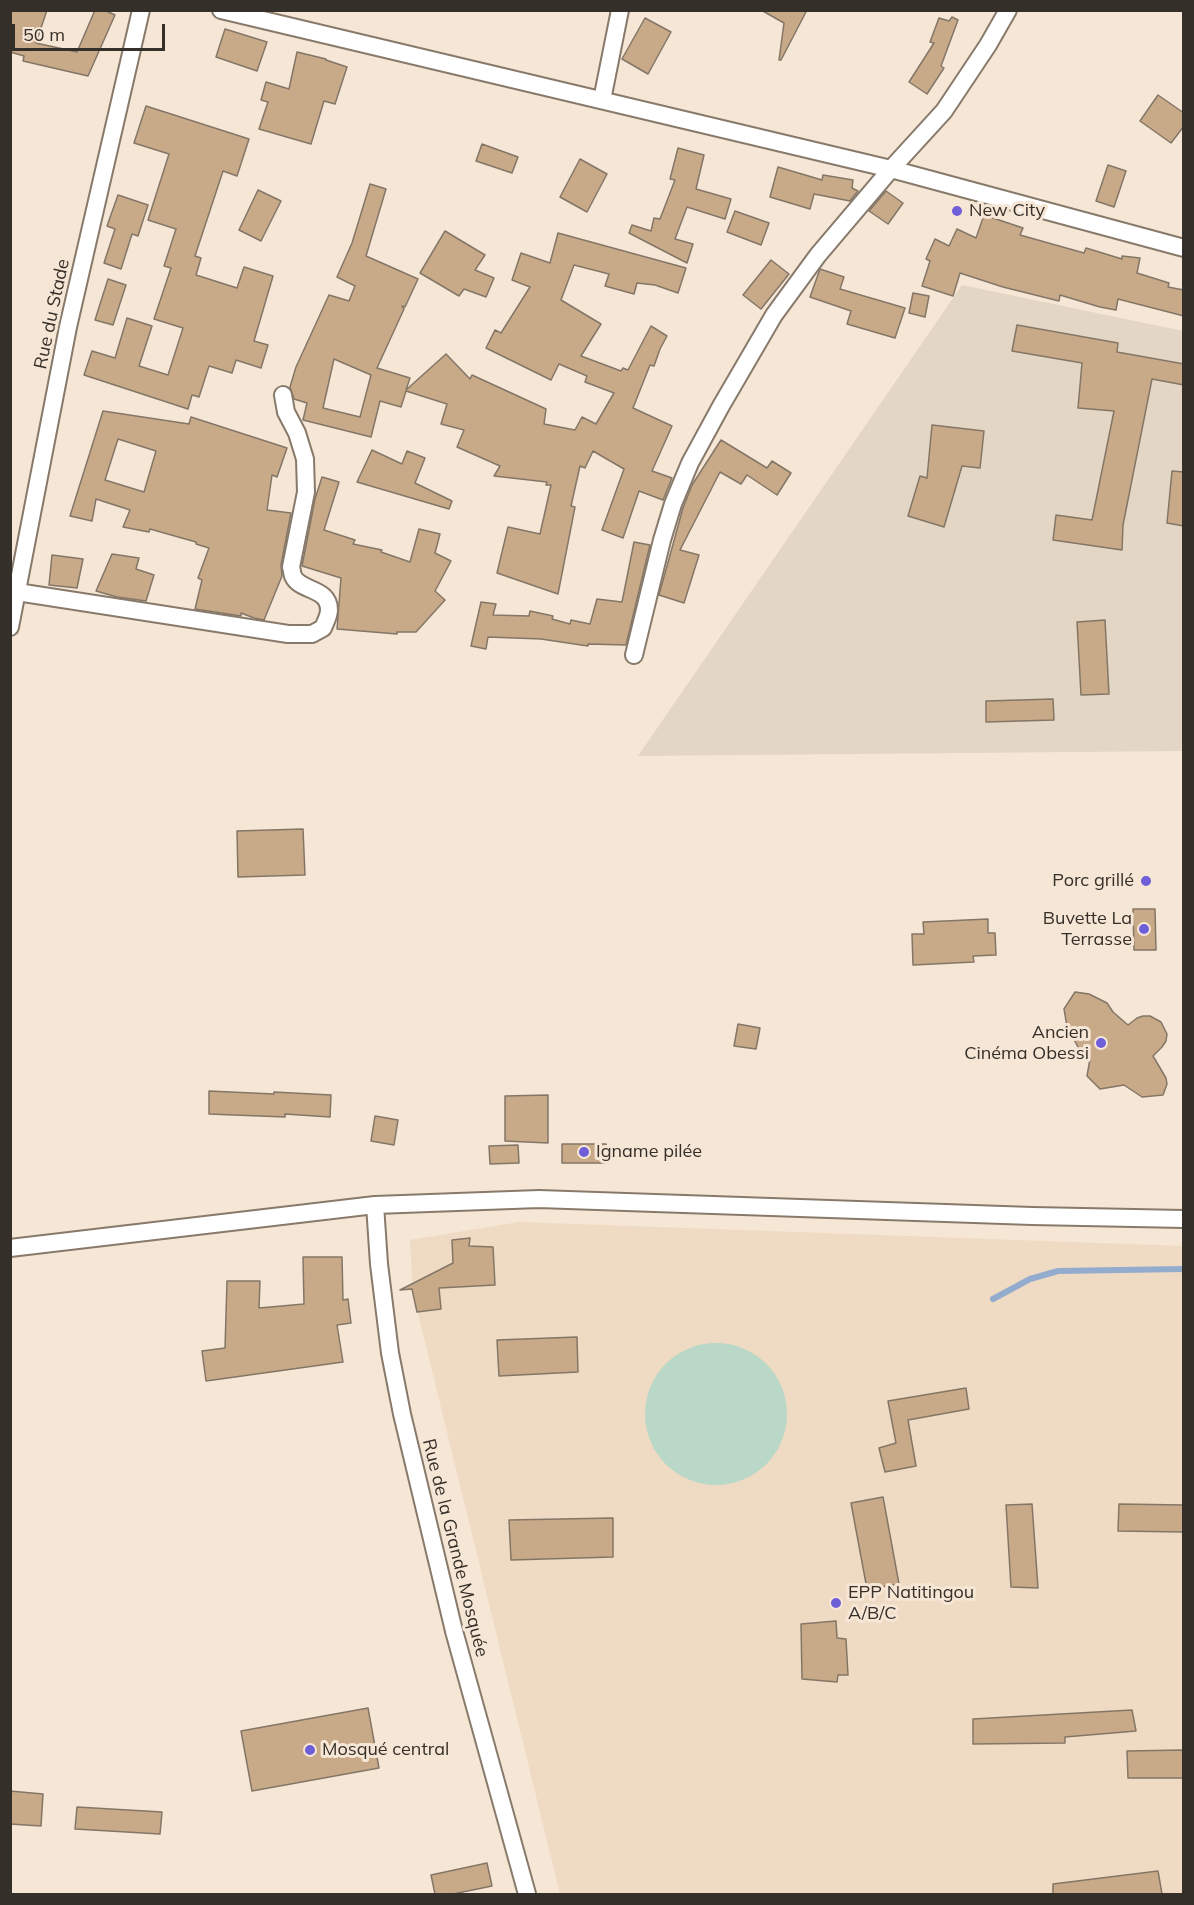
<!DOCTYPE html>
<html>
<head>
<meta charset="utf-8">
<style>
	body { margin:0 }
	#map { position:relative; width:1194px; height:1905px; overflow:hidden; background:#f6e6d5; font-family:Mulish,sans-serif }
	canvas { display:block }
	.frame { position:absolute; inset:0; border:12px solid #352f29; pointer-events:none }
	.scale { position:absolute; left:12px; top:24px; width:153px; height:27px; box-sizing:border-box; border:3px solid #352f29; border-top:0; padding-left:8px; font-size:18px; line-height:21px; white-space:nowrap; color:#352f29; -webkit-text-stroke:4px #f6e6d5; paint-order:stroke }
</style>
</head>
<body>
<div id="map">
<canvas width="1194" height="1905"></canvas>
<div class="frame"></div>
<div class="scale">50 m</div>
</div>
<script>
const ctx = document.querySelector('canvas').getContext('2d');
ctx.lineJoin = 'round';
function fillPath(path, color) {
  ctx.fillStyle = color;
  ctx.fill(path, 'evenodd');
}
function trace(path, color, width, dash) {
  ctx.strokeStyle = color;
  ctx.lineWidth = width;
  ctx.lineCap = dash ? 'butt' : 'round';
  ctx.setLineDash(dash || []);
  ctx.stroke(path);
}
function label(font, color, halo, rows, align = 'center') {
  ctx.font = font + ' Mulish,sans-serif';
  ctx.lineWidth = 6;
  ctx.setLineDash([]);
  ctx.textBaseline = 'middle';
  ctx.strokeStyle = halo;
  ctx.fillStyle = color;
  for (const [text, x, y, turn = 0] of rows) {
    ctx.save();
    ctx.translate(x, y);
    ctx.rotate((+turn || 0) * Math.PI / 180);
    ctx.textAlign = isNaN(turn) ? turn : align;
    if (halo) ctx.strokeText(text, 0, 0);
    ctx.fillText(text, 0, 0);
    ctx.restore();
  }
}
const commercial = new Path2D(`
	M 962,285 L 1183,331 L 1183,751 L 638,756 Z`);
const built = new Path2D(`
	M 519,1222 L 1183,1246 L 1183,1894 L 560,1894 L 413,1293 L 410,1240 Z`);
const green = new Path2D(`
	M645 1414a71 71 0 1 1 142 0a71 71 0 1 1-142 0Z`);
const stream = new Path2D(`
	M 993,1299 L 1030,1279 L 1058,1271 L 1184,1269`);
const building = new Path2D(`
	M 10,10 L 47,10 L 36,43 L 77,52 L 95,10 L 104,10 L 115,15 L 88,76 L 23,61 L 24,56 L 10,52 Z
	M 761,10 L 807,10 L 781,60 L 779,60 L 784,23 Z
	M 952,17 L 958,20 L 941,66 L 944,68 L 927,94 L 909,82 L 934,43 L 930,42 L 939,18 L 949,21 Z
	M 645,18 L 671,32 L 648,74 L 622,59 Z
	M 225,29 L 267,42 L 257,71 L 216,57 Z
	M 297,52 L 326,59 L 326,60 L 347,67 L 335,104 L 324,101 L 311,144 L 259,129 L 268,102 L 261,100 L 266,82 L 289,89 Z
	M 1158,95 L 1184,113 L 1184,126 L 1171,143 L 1140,121 Z
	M 146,106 L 249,139 L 237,176 L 223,171 L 195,256 L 201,258 L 196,275 L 237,288 L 244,267 L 273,276 L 254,341 L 268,345 L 261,368 L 236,360 L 232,373 L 209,366 L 199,397 L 192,395 L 188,409 L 84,375 L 92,351 L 115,358 L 127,318 L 152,326 L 139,366 L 168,375 L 183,328 L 154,319 L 171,268 L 164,266 L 176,229 L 148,220 L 169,154 L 134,143 Z
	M 482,144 L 518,157 L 512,173 L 476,161 Z
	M 678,148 L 704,155 L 696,189 L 731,199 L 725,219 L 687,207 L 675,239 L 693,244 L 687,263 L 629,233 L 632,225 L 651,231 L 654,218 L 660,219 L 675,180 L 670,179 Z
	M 580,159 L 607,174 L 587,212 L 560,197 Z
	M 1108,165 L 1126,171 L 1114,207 L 1096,201 Z
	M 778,167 L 822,180 L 823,175 L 853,180 L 852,188 L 858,191 L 850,201 L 814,194 L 810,209 L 770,197 Z
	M 370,184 L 386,189 L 366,256 L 418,279 L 405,307 L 402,306 L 404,309 L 377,368 L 410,378 L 406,390 L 446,354 L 470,379 L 472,375 L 546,409 L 544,424 L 575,430 L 582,417 L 596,424 L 614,393 L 585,382 L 587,376 L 559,364 L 551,380 L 486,348 L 495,330 L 501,333 L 530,287 L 512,280 L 521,253 L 550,263 L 558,233 L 686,268 L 678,293 L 655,285 L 637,283 L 634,294 L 605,286 L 609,274 L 574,265 L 561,300 L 601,324 L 581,356 L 621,371 L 623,368 L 628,370 L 651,326 L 667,336 L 660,349 L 654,366 L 650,365 L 633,408 L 672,426 L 652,471 L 672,478 L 663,500 L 639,491 L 623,538 L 602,530 L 624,469 L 593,451 L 585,468 L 580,466 L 571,506 L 575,507 L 558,594 L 497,573 L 508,527 L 540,534 L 551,485 L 546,485 L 547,482 L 494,476 L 500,466 L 457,447 L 464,430 L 441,424 L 447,404 L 406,391 L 401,407 L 380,401 L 371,437 L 303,420 L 307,403 L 294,399 L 290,387 L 296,367 L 329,295 L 349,301 L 355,286 L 337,277 L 352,243 ZM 334,359 L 371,375 L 360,417 L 323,408 Z
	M 258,190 L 281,201 L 261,241 L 239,230 Z
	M 886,191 L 903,203 L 888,224 L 869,211 Z
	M 118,195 L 148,205 L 138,236 L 132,234 L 121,269 L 104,263 L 115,229 L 107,226 Z
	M 735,211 L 769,223 L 761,245 L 727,232 Z
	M 984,215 L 1023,228 L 1020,235 L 1084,253 L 1086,248 L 1122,259 L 1122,256 L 1140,258 L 1137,273 L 1169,283 L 1168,287 L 1184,290 L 1184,316 L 1118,299 L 1116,310 L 1100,307 L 1060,295 L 1059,301 L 1003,287 L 960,273 L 953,296 L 922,286 L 930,261 L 926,259 L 935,239 L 949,246 L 957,229 L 976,238 Z
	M 445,231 L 485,255 L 475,270 L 494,278 L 486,297 L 464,289 L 459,296 L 420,273 Z
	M 771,260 L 789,274 L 761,309 L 743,295 Z
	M 820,269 L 844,277 L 840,289 L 905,308 L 895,338 L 847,324 L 851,311 L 810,297 Z
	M 108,279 L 126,285 L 113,325 L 95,320 Z
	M 913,293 L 929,296 L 925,317 L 909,313 Z
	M 1017,325 L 1118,343 L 1117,352 L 1184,364 L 1184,385 L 1152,379 L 1123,525 L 1122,550 L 1053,540 L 1056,515 L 1092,520 L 1114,411 L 1078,408 L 1082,363 L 1012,351 Z
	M 103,411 L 189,424 L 191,417 L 287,448 L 277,477 L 272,475 L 267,510 L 291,513 L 281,565 L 282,576 L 264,620 L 254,618 L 241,613 L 241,616 L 195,609 L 202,580 L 198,578 L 209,548 L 196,544 L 196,542 L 150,529 L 149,532 L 123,527 L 130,510 L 96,499 L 92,521 L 70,516 ZM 118,439 L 156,451 L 144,492 L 105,480 Z
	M 932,425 L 984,431 L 980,468 L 962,466 L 944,527 L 908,516 L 920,476 L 927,478 Z
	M 721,440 L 767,468 L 772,461 L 791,473 L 777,495 L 747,475 L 741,484 L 720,472 L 680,550 L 699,555 L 684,603 L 659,595 L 683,508 L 692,485 Z
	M 372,450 L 402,464 L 407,451 L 425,458 L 415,483 L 452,501 L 449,509 L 357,482 Z
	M 1172,471 L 1184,472 L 1184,526 L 1167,523 Z
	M 322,477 L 339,482 L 324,530 L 355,540 L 353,544 L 382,550 L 381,552 L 410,562 L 419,529 L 440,534 L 435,553 L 451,561 L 435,591 L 445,600 L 416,632 L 397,632 L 397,634 L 337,629 L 341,578 L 302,566 L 315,499 Z
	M 634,542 L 650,545 L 626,645 L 588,644 L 588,646 L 541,639 L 488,637 L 486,649 L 471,646 L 481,602 L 496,604 L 493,615 L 529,616 L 530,611 L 553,616 L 552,619 L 570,624 L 571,620 L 590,624 L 597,599 L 622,602 Z
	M 112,554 L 139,558 L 136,569 L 154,575 L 146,601 L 117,597 L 96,591 Z
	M 52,555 L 83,559 L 77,588 L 49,585 Z
	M 1105,620 L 1109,694 L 1081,695 L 1077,622 Z
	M 1053,699 L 1054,720 L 986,722 L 986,701 Z
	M 303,829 L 305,875 L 238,877 L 237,831 Z
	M 1133,909 L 1155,909 L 1156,950 L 1134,950 Z
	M 988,919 L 988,933 L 995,933 L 996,955 L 973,956 L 974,962 L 913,965 L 912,934 L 924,934 L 923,922 Z
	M 1075,992 L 1089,994 L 1107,1003 L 1113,1012 L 1128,1025 L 1137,1018 L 1143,1016 L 1150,1016 L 1161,1022 L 1167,1034 L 1166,1041 L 1162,1047 L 1153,1056 L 1166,1078 L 1167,1084 L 1163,1095 L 1142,1097 L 1124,1085 L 1100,1089 L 1087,1076 L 1090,1059 L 1078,1047 L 1067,1027 L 1064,1009 Z
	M 738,1024 L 760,1028 L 756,1049 L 734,1046 Z
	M 209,1091 L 274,1094 L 274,1092 L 331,1095 L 330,1117 L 285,1114 L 285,1117 L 209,1114 Z
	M 548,1095 L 548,1143 L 505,1141 L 505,1096 Z
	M 375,1116 L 398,1120 L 394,1145 L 371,1141 Z
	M 562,1144 L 606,1144 L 606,1163 L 562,1163 Z
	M 518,1145 L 519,1163 L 490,1164 L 489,1146 Z
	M 470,1238 L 469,1246 L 493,1247 L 495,1285 L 439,1288 L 441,1309 L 417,1312 L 412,1289 L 400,1290 L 453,1263 L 452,1240 Z
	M 303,1257 L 342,1257 L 343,1300 L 348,1299 L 351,1323 L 337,1325 L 343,1362 L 206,1381 L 202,1351 L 225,1348 L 227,1281 L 260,1281 L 259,1308 L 304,1304 Z
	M 577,1337 L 578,1372 L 499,1376 L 497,1340 Z
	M 966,1388 L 969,1409 L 908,1420 L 916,1466 L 885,1472 L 879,1448 L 896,1443 L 888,1401 Z
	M 883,1497 L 899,1584 L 867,1589 L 851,1503 Z
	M 1032,1504 L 1038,1588 L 1011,1587 L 1006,1505 Z
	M 1119,1504 L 1184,1505 L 1184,1532 L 1118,1531 Z
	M 613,1518 L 613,1557 L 511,1560 L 509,1520 Z
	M 836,1621 L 837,1638 L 846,1639 L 848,1675 L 838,1675 L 837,1682 L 802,1679 L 801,1624 Z
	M 368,1708 L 379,1768 L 252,1791 L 241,1731 Z
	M 1132,1710 L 1136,1731 L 1065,1737 L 1065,1743 L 973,1744 L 973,1719 Z
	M 1184,1750 L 1184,1778 L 1128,1778 L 1127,1751 Z
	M 10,1791 L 43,1794 L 41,1826 L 10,1824 Z
	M 77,1807 L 162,1812 L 160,1834 L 75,1829 Z
	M 487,1863 L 492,1886 L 453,1894 L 435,1894 L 431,1875 Z
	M 1158,1871 L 1162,1894 L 1053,1894 L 1053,1884 Z`);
const minor = new Path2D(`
	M 221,10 L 891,169 L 1184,248
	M 602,100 L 620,10
	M 17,592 L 288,634 L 312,634 L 323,628 C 325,623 329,616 329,610 C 329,587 300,592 293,576 C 292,573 292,570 291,567 L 306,492 L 305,459 L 297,433 L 286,412 L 283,395
	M 10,627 L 68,327 L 141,10
	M 634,655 L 662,540 L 673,504 L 690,463 L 721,406 L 774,315 L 818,255 L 891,169 L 944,111 L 988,45 L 1008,10
	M 375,1205 L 379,1264 L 390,1353 L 402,1414 L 454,1631 L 527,1894
	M 10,1248 L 375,1205 L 539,1199 L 1032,1216 L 1184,1219`);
const markers = [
	[957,211,6,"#6e5fd9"],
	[1146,881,6,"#6e5fd9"],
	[1144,929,6,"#6e5fd9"],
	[1101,1043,6,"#6e5fd9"],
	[584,1152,6,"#6e5fd9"],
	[836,1603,6,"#6e5fd9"],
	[310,1750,6,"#6e5fd9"]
];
const poiNames = [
	["New City",969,211],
	["Porc grillé",1134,881,"right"],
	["Buvette La",1132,919,"right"],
	["Terrasse",1132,940,"right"],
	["Ancien",1089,1033,"right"],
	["Cinéma Obessi",1089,1054,"right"],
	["Igname pilée",596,1152],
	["EPP Natitingou",848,1593],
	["A/B/C",848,1614],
	["Mosqué central",322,1750]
];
const streetNames = [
	["Rue du Stade",52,314,-78],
	["Rue de la Grande Mosquée",455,1548,76]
];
fillPath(commercial, '#e4d6c4');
fillPath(built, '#efdac3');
fillPath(green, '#bad8c8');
trace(stream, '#93acce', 6);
fillPath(building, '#c8aa89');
trace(building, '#847667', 1.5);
trace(minor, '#887a6b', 20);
trace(minor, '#fff', 16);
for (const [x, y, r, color] of markers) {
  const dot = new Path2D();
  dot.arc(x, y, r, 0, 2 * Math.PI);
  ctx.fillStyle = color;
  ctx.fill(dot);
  trace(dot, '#f6e6d5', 2);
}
label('18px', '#352f29', '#f6e6d5', poiNames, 'left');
label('18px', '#352f29', '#f6e6d5', streetNames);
</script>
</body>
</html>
